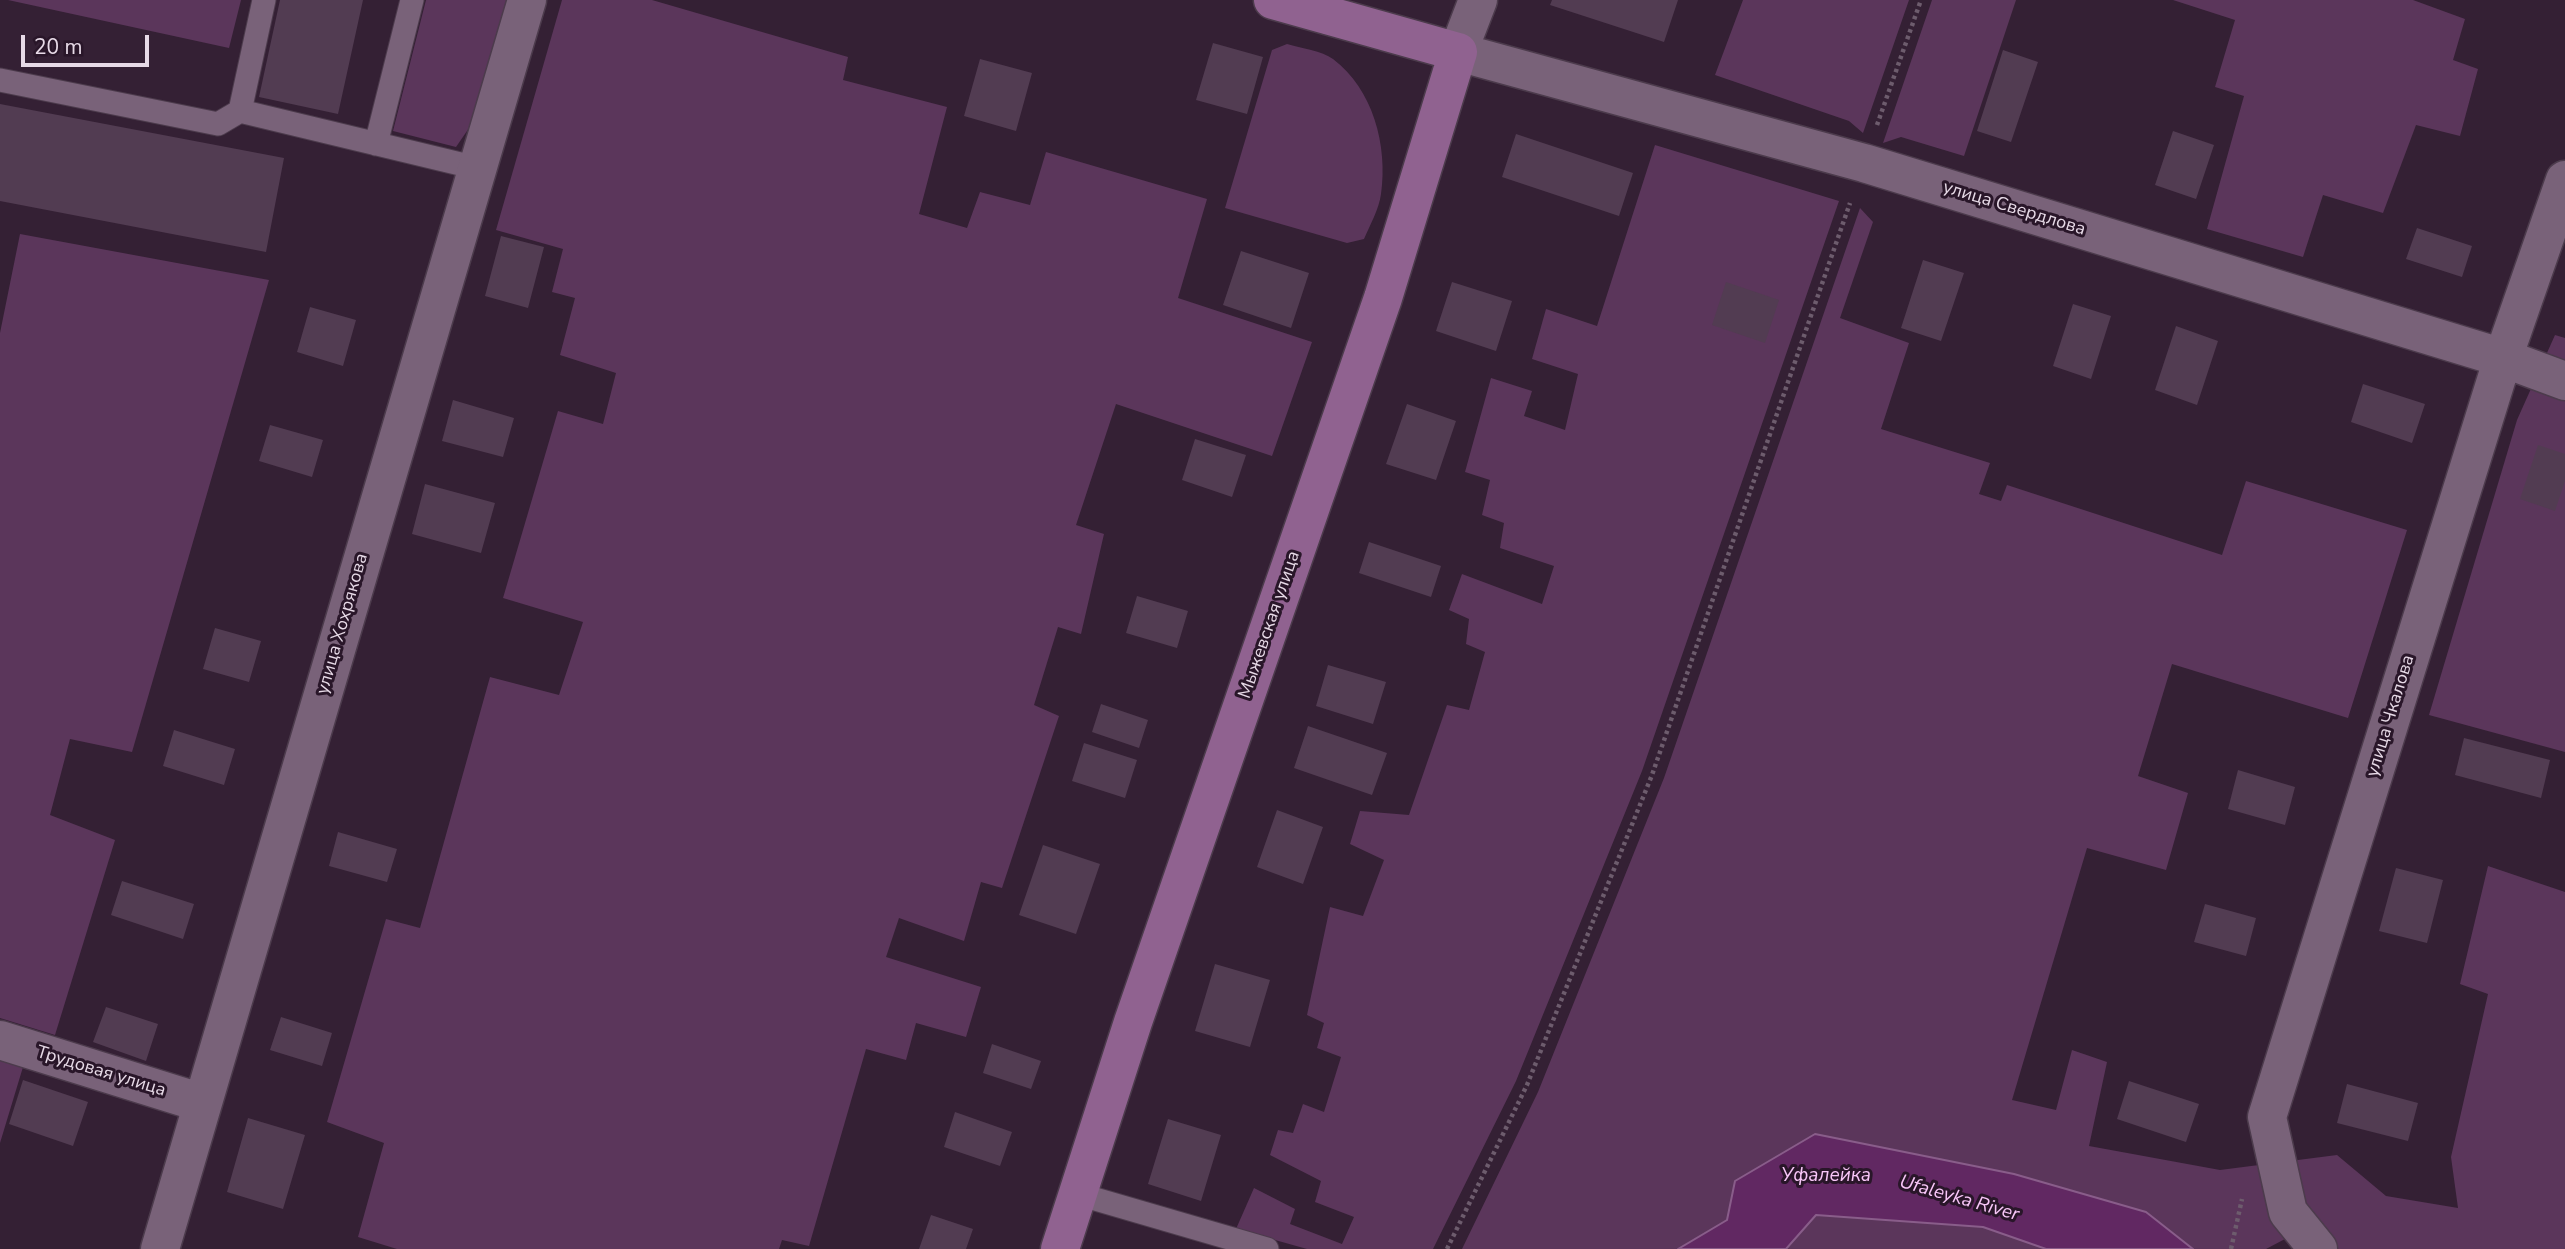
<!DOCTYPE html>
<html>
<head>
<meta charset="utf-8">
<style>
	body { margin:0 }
	#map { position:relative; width:2565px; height:1249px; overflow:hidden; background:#342034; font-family:"Nunito Sans",sans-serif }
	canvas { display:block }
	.scale { position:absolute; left:21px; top:35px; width:128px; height:32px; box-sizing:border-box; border:4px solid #e7dae7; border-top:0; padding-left:9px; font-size:21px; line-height:24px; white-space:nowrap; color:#e7dae7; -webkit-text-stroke:5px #291629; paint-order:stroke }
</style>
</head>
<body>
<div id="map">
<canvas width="2565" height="1249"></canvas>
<div class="scale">20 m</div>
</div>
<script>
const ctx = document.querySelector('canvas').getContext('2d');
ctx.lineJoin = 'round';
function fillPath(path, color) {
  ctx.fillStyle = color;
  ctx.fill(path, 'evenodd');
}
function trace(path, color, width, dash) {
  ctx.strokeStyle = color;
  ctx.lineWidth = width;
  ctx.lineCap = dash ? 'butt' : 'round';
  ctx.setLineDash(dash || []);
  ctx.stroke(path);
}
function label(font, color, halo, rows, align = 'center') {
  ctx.font = font + ' "Nunito Sans",sans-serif';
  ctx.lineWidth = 6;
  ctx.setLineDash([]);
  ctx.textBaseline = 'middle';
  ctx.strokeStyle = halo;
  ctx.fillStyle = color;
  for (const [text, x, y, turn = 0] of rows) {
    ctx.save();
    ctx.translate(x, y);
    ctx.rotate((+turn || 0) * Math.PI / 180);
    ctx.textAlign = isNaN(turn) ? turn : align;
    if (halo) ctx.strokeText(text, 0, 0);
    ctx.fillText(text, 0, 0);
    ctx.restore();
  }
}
const green = new Path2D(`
	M 8,0 L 241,0 L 229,48 Z
	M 426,0 L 511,0 L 478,115 L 456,147 L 393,131 Z
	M 562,0 L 652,0 L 848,57 L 843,80 L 947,107 L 919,214 L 967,228 L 980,192 L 1030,205 L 1046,152 L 1207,199 L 1178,298 L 1312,342 L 1272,456 L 1116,404 L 1076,525 L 1104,534 L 1081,634 L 1058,627 L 1034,705 L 1059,716 L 1002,888 L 981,882 L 964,941 L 899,918 L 886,957 L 981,987 L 966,1037 L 916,1023 L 906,1060 L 866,1049 L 809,1246 L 782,1240 L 779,1249 L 397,1249 L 358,1237 L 384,1143 L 327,1122 L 386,919 L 420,928 L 490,677 L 559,695 L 583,622 L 503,598 L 558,411 L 603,424 L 616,373 L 560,355 L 575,298 L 552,292 L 563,249 L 496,230 Z
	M 1743,0 L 1909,0 L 1863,133 L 1849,121 L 1715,75 Z
	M 1932,0 L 2016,0 L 1964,156 L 1901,137 L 1883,143 Z
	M 2173,0 L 2413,0 L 2465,19 L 2453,60 L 2478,69 L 2460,136 L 2416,125 L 2383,213 L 2323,195 L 2303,257 L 2207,229 L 2244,96 L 2215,87 L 2235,20 Z
	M 1287,44 C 1301,48 1322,51 1333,59 C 1373,89 1388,146 1381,194 C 1379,209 1370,225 1364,239 L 1347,243 L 1225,208 L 1272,50 Z
	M 1655,145 L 1839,201 L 1642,771 L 1516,1081 L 1433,1249 L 1307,1249 L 1236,1229 L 1254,1188 L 1295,1209 L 1290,1224 L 1342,1244 L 1354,1217 L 1315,1202 L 1321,1181 L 1270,1155 L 1278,1130 L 1293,1133 L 1303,1104 L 1324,1112 L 1341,1057 L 1317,1048 L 1324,1023 L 1307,1015 L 1330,907 L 1363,916 L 1384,860 L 1350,844 L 1360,811 L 1409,815 L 1447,705 L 1469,710 L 1485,652 L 1466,644 L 1469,619 L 1449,610 L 1462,574 L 1542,604 L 1554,566 L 1500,548 L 1504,523 L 1482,515 L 1490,480 L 1465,472 L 1491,378 L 1532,391 L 1524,416 L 1565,430 L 1578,374 L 1532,359 L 1546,309 L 1597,326 Z
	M 1860,208 L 1873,222 L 1840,318 L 1909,343 L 1881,429 L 1990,463 L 1979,494 L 2001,501 L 2007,485 L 2222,555 L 2246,481 L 2407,530 L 2348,718 L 2172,664 L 2138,776 L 2188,793 L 2166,870 L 2087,848 L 2012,1100 L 2056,1110 L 2072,1050 L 2107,1062 L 2089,1146 L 2220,1170 L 2337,1155 L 2386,1196 L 2458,1208 L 2451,1157 L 2488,994 L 2460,984 L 2488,866 L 2565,892 L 2565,1249 L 2299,1249 L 2285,1239 L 2266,1249 L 2193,1249 L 2146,1212 L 2014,1174 L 1815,1134 L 1736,1181 L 1727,1220 L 1678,1249 L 1462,1249 L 1538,1092 L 1664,778 Z
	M 20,234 L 269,280 L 132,752 L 70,739 L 50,815 L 115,840 L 55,1035 L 0,1018 L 0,333 Z
	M 2555,335 L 2565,338 L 2565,752 L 2429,715 L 2517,420 Z
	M 0,1059 L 23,1067 L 0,1143 Z
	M 1815,1215 L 1983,1227 L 2046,1249 L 1786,1249 Z`);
const water = new Path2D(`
	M 1815,1134 L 2014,1174 L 2146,1212 L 2193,1249 L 2046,1249 L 1983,1227 L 1816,1215 L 1786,1249 L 1678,1249 L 1727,1220 L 1735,1181 Z`);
const building = new Path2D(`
	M 280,0 L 363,0 L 338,114 L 259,97 Z
	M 1552,0 L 1678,0 L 1664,42 L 1550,5 Z
	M 1213,43 L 1263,57 L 1247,114 L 1196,100 Z
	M 2003,50 L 2038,62 L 2011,142 L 1977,131 Z
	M 980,59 L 1032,73 L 1016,131 L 964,116 Z
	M 0,104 L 284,158 L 266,252 L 0,201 Z
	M 2173,131 L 2214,145 L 2196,199 L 2155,185 Z
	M 1516,134 L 1633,173 L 1619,216 L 1502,177 Z
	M 2417,228 L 2472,246 L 2462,277 L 2406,259 Z
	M 501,236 L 544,247 L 528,308 L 485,296 Z
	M 1241,251 L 1309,273 L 1291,328 L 1223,305 Z
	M 1923,260 L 1964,273 L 1941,341 L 1901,328 Z
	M 1452,282 L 1512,301 L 1496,351 L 1436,331 Z
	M 1726,282 L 1779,300 L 1765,343 L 1712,325 Z
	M 2073,304 L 2111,316 L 2091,379 L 2053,366 Z
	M 310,307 L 356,320 L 343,366 L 297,352 Z
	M 2176,326 L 2218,341 L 2197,405 L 2155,390 Z
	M 2363,384 L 2425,404 L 2412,443 L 2351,422 Z
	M 453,400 L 514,418 L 503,457 L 442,441 Z
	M 1407,404 L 1456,421 L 1436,480 L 1386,464 Z
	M 270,425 L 323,440 L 312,477 L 259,461 Z
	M 1195,439 L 1246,455 L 1232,497 L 1182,480 Z
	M 2538,445 L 2565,454 L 2565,481 L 2555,511 L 2520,499 Z
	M 425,484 L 495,503 L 481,553 L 412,534 Z
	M 1369,542 L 1441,566 L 1431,597 L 1359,573 Z
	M 1137,596 L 1188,611 L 1177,648 L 1126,633 Z
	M 215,628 L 261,641 L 249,682 L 203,669 Z
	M 1328,665 L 1386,682 L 1373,724 L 1316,706 Z
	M 1101,704 L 1148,720 L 1139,748 L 1092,732 Z
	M 1308,726 L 1387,753 L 1372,795 L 1294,768 Z
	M 174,730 L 235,749 L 224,785 L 163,766 Z
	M 2464,738 L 2550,760 L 2541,798 L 2455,775 Z
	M 1084,743 L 1137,760 L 1125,798 L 1072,781 Z
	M 2238,770 L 2295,787 L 2285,825 L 2228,809 Z
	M 1277,810 L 1323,827 L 1303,884 L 1257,867 Z
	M 338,832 L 397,849 L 387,882 L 329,866 Z
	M 1043,845 L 1100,864 L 1076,934 L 1019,915 Z
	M 2396,868 L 2443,880 L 2427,943 L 2379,931 Z
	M 122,881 L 194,904 L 183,939 L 111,915 Z
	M 2205,904 L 2256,918 L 2246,956 L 2194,942 Z
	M 1215,964 L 1270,980 L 1250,1047 L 1195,1031 Z
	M 106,1007 L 158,1024 L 146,1061 L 93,1042 Z
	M 281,1017 L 332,1033 L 322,1066 L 270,1050 Z
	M 992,1044 L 1041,1061 L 1031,1089 L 983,1073 Z
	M 23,1080 L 88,1102 L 73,1146 L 9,1124 Z
	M 2129,1081 L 2199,1104 L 2186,1142 L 2117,1119 Z
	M 2347,1084 L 2418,1103 L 2408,1141 L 2337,1123 Z
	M 955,1112 L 1012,1132 L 1000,1166 L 944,1147 Z
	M 248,1118 L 305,1135 L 283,1209 L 227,1192 Z
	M 1168,1119 L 1221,1135 L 1201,1201 L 1148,1184 Z
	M 931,1215 L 973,1229 L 966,1249 L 919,1249 Z`);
const path = new Path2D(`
	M 1877,125 L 1921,0
	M 1447,1249 L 1527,1085 L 1652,775 L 1850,203
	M 2231,1249 L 2242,1199`);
const lane = new Path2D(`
	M 0,80 L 218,124 L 240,111 L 477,168
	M 240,111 L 264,0
	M 376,144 L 412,0
	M 1078,1194 L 1267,1249`);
const street = new Path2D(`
	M 1478,0 L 1458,52 L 1864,163 L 2503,358 L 2565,381
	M 0,1040 L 202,1103
	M 160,1249 L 527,0
	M 2318,1249 L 2288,1212 L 2267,1117 L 2503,358 L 2565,180`);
const secondary = new Path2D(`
	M 1060,1249 L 1133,1022 L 1383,298 L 1458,52 L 1273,0`);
const streetNames = [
	["улица Свердлова",2014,209,17],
	["улица Хохрякова",343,624,-74],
	["Мыжевская улица",1270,625,-71],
	["улица Чкалова",2391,716,-73],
	["Трудовая улица",101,1072,17]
];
const waterNames = [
	["Уфалейка",1826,1176],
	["Ufaleyka River",1959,1199,16]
];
fillPath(green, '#5b365b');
fillPath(water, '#612862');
trace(water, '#895d8a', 2);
fillPath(building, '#523c52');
trace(lane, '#4c3b4c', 25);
trace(street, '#4c3b4c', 41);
trace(secondary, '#4c3b4c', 41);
trace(path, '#6d5c6d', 4.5, [3.5, 3.5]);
trace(lane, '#796279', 23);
trace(street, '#796279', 38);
trace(secondary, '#906290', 38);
label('18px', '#e7dae7', '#291629', streetNames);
label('italic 19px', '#f8c6f8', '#291629', waterNames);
</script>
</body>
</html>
